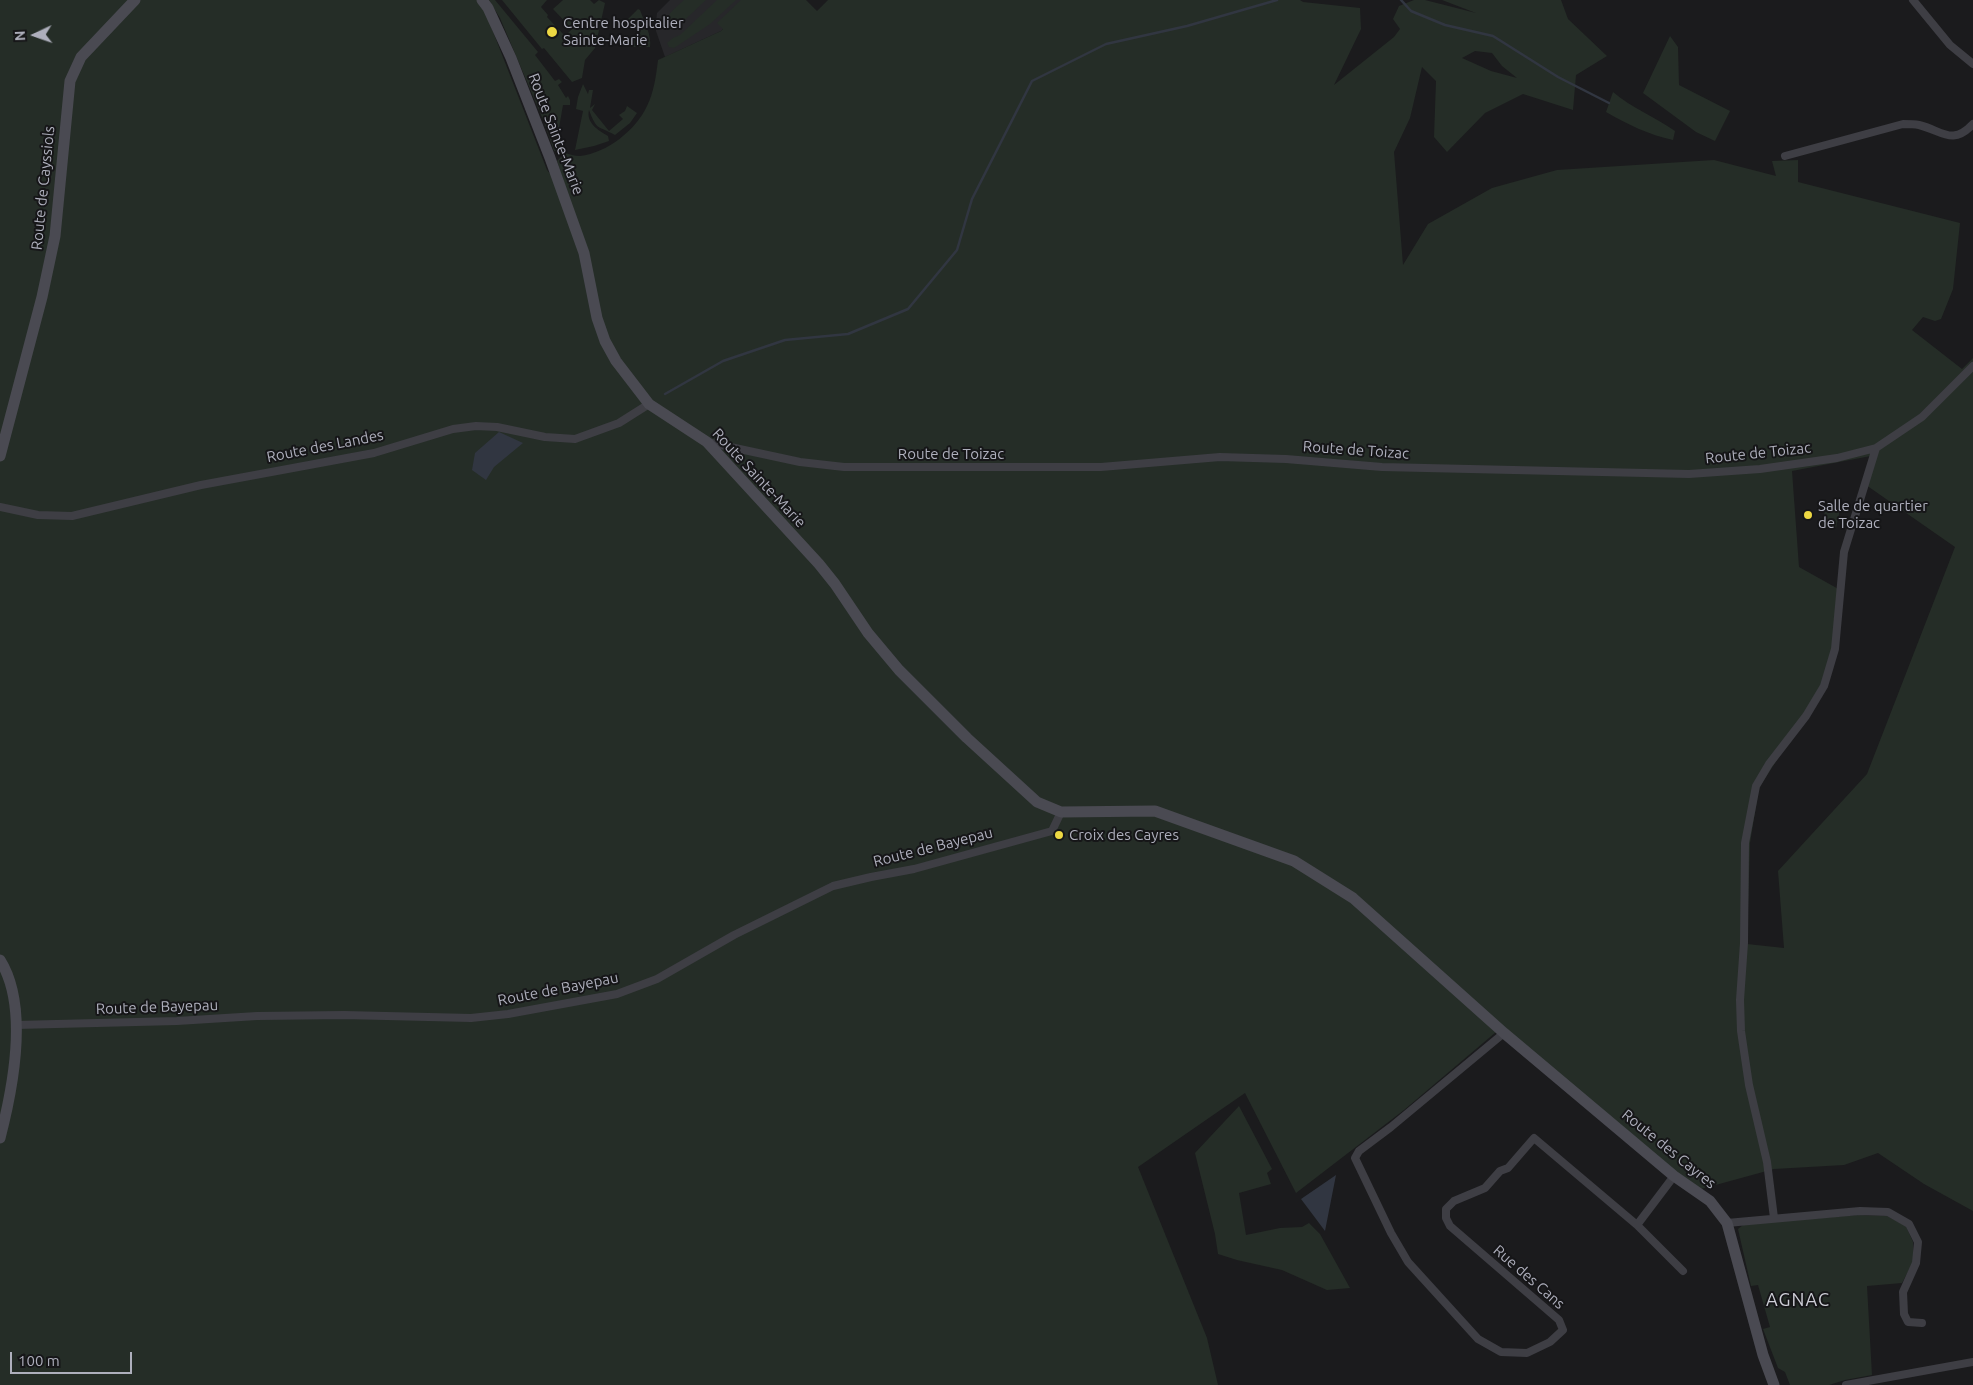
<!DOCTYPE html>
<html>
<head>
<meta charset="utf-8">
<style>
	body { margin:0 }
	#map { position:relative; width:1973px; height:1385px; overflow:hidden; background:#1b1b1d; font-family:Ubuntu,sans-serif }
	canvas { display:block }
	.north { position:absolute; left:10px; top:10px; width:50px; height:50px; -webkit-text-stroke:4px #161618; paint-order:stroke; rotate:267deg; font-size:14px; font-weight:700; line-height:20px; text-align:center; color:#aeafbc }
	.north::after { content:''; display:block; margin:auto; width:18px; height:22px; background:#aeafbc; clip-path:polygon(50% 0,100% 100%,50% 72%,0 100%) }
	.scale { position:absolute; left:10px; top:1352px; width:122px; height:22px; box-sizing:border-box; border:2px solid #aeafbc; border-top:0; padding-left:6px; font-size:15px; line-height:18px; white-space:nowrap; color:#aeafbc; -webkit-text-stroke:4px #161618; paint-order:stroke }
</style>
</head>
<body>
<div id="map">
<canvas width="1973" height="1385"></canvas>
<div class="north">N</div>
<div class="scale">100 m</div>
</div>
<script>
const ctx = document.querySelector('canvas').getContext('2d');
ctx.lineJoin = 'round';
function fillPath(path, color) {
  ctx.fillStyle = color;
  ctx.fill(path, 'evenodd');
}
function trace(path, color, width, dash) {
  ctx.strokeStyle = color;
  ctx.lineWidth = width;
  ctx.lineCap = dash ? 'butt' : 'round';
  ctx.setLineDash(dash || []);
  ctx.stroke(path);
}
function label(font, color, halo, rows, align = 'center') {
  ctx.font = font + ' Ubuntu,sans-serif';
  ctx.lineWidth = 4;
  ctx.setLineDash([]);
  ctx.textBaseline = 'middle';
  ctx.strokeStyle = halo;
  ctx.fillStyle = color;
  for (const [text, x, y, turn = 0] of rows) {
    ctx.save();
    ctx.translate(x, y);
    ctx.rotate((+turn || 0) * Math.PI / 180);
    ctx.textAlign = isNaN(turn) ? turn : align;
    if (halo) ctx.strokeText(text, 0, 0);
    ctx.fillText(text, 0, 0);
    ctx.restore();
  }
}
const built = new Path2D(`
	M 670,0 L 751,0 L 721,31 L 665,57 L 656,31 L 656,22 L 657,13 Z`);
const green = new Path2D(`
	M 0,0 L 477,0 L 483,6 L 547,170 L 568,195 L 557,161 L 565,153 C 570,154 574,156 580,156 C 607,153 636,130 647,106 C 654,92 656,76 658,60 L 721,31 L 723,29 L 717,23 L 741,0 L 806,0 L 817,11 L 828,0 L 1300,0 L 1303,2 L 1360,8 L 1361,29 L 1334,85 L 1394,37 L 1400,29 L 1393,19 L 1399,6 L 1414,0 L 1425,0 L 1476,13 L 1442,0 L 1561,0 L 1568,19 L 1607,56 L 1576,75 L 1573,110 L 1523,94 L 1485,113 L 1447,152 L 1434,137 L 1436,81 L 1422,67 L 1410,118 L 1394,152 L 1403,265 L 1428,224 L 1492,188 L 1557,170 L 1714,160 L 1776,176 L 1772,161 L 1798,160 L 1798,182 L 1960,223 L 1953,289 L 1941,319 L 1935,321 L 1923,317 L 1912,330 L 1962,369 L 1973,358 L 1973,1211 L 1924,1184 L 1878,1153 L 1844,1165 L 1774,1169 L 1690,1192 L 1496,1032 L 1404,1110 L 1296,1193 L 1245,1093 L 1138,1167 L 1207,1338 L 1218,1385 L 0,1385 ZM 1475,51 L 1492,53 L 1502,66 L 1517,78 L 1491,71 L 1462,58 ZM 1876,455 L 1866,485 L 1955,547 L 1867,774 L 1778,871 L 1784,948 L 1747,944 L 1750,843 L 1759,788 L 1821,691 L 1834,658 L 1842,591 L 1799,567 L 1792,471 Z
	M 489,0 L 495,0 L 538,52 L 535,55 L 555,81 L 559,79 L 562,82 L 558,85 L 566,98 L 568,96 L 570,100 L 570,105 L 563,105 L 556,145 L 562,146 L 558,151 L 554,151 L 544,122 L 500,18 Z
	M 502,0 L 547,0 L 541,7 L 548,15 L 547,17 L 565,36 L 572,29 L 553,9 L 563,0 L 590,0 L 594,4 L 599,0 L 605,3 L 595,48 L 585,60 L 582,78 L 572,82 L 544,48 L 542,49 Z
	M 684,0 L 706,0 L 676,28 L 671,29 L 666,28 C 663,16 676,8 684,0 Z
	M 717,0 L 736,0 L 710,24 L 674,48 L 669,47 L 667,43 L 673,38 L 680,35 Z
	M 638,9 L 640,10 C 644,21 652,36 650,47 L 631,47 L 630,41 L 640,35 L 632,19 L 625,22 Z
	M 1670,36 L 1678,47 L 1679,85 L 1730,111 L 1715,141 L 1696,132 L 1643,93 Z
	M 583,84 L 588,94 L 589,90 L 593,90 L 590,108 L 595,104 L 592,110 L 609,131 L 623,119 L 619,115 L 625,111 L 627,106 L 637,113 L 630,123 L 615,135 C 597,125 597,131 589,110 C 586,123 598,130 608,136 L 609,141 L 594,146 L 575,150 L 583,111 L 576,109 L 578,97 Z
	M 1613,92 C 1632,108 1655,117 1675,131 L 1673,140 C 1649,135 1627,124 1606,112 Z
	M 1827,501 L 1841,505 L 1836,528 L 1822,525 Z
	M 1239,1106 L 1272,1169 L 1267,1173 L 1271,1184 L 1239,1193 L 1246,1235 L 1280,1228 L 1302,1227 L 1309,1223 L 1320,1234 L 1350,1288 L 1327,1290 L 1282,1270 L 1237,1260 L 1218,1254 L 1215,1234 L 1195,1153 Z
	M 1858,1215 L 1887,1216 L 1906,1226 L 1913,1242 L 1913,1262 L 1902,1283 L 1867,1286 L 1872,1375 L 1845,1380 L 1829,1385 L 1790,1385 L 1785,1372 L 1778,1368 L 1763,1329 L 1770,1327 L 1758,1285 L 1751,1286 L 1738,1229 L 1744,1224 Z`);
const water = new Path2D(`
	M 499,432 L 523,443 L 494,467 L 486,480 L 472,470 L 475,453 Z
	M 1336,1175 L 1325,1231 L 1301,1199 Z`);
const stream = new Path2D(`
	M 1401,0 L 1411,11 L 1445,25 L 1493,36 L 1558,77 L 1609,103
	M 665,394 L 723,361 L 785,340 L 848,334 L 908,309 L 957,250 L 972,199 L 1032,81 L 1106,44 L 1187,26 L 1277,0`);
const street = new Path2D(`
	M 1913,0 L 1950,45 L 1973,64
	M 1785,156 L 1903,124 C 1909,124 1914,124 1919,125 C 1943,131 1952,146 1973,124
	M 707,442 L 800,462 L 844,467 L 1101,467 L 1220,457 L 1286,459 L 1382,467 L 1689,474 L 1760,469 L 1837,458 L 1876,448 L 1922,417 L 1973,366
	M 0,507 L 38,515 L 72,516 L 201,485 L 374,453 L 453,429 L 476,426 L 497,427 L 545,437 L 575,439 L 619,423 L 649,404
	M 16,1025 L 177,1021 L 257,1016 L 344,1015 L 471,1018 L 508,1014 L 617,994 L 657,979 L 734,935 L 833,886 L 871,877 L 914,869 L 1052,831 L 1061,812
	M 1504,1033 L 1391,1127 L 1359,1151 L 1355,1158 L 1391,1233 L 1408,1262 L 1478,1339 L 1501,1352 L 1527,1353 L 1550,1342 L 1563,1330 L 1559,1320 L 1450,1226 L 1446,1218 L 1446,1209 L 1454,1201 L 1485,1188 L 1500,1171 L 1508,1168 L 1534,1138 L 1637,1225 L 1674,1176
	M 1774,1218 L 1767,1162 L 1749,1085 L 1741,1031 L 1740,1000 L 1744,943 L 1745,843 L 1756,786 L 1769,764 L 1806,716 L 1824,686 L 1835,649 L 1844,552 L 1876,448
	M 1727,1223 L 1860,1211 L 1888,1212 L 1909,1224 L 1918,1242 L 1916,1263 L 1903,1292 L 1904,1314 L 1908,1322 L 1922,1323
	M 1637,1225 L 1683,1271
	M 1846,1385 L 1973,1362`);
const secondary = new Path2D(`
	M 482,0 L 488,8 L 511,58 L 550,158 L 584,253 L 597,318 L 605,341 L 616,361 L 649,404 L 707,442 L 819,564 L 835,584 L 868,633 L 899,670 L 967,738 L 1037,802 L 1061,812 L 1155,811 L 1294,861 L 1353,898 L 1504,1033 L 1674,1176 L 1710,1201 L 1727,1223 L 1763,1355 L 1774,1385
	M 0,456 L 42,297 L 55,236 L 70,81 L 81,57 L 135,0
	M 0,960 C 29,1006 13,1088 0,1138`);
const markers = [
	[552,32,6,"#edd843"],
	[1808,515,5,"#edd843"],
	[1059,835,5,"#edd843"]
];
const poiNames = [
	["Centre hospitalier",563,23],
	["Sainte-Marie",563,40],
	["Salle de quartier",1818,506],
	["de Toizac",1818,523],
	["Croix des Cayres",1069,835]
];
const streetNames = [
	["Route Sainte-Marie",556,134,69],
	["Route de Cayssiols",43,188,-84],
	["Route des Landes",325,446,-11],
	["Route de Toizac",1356,450,4],
	["Route de Toizac",1758,453,-6],
	["Route de Toizac",951,454],
	["Route Sainte-Marie",759,478,47],
	["Route de Bayepau",933,847,-14],
	["Route de Bayepau",558,989,-11],
	["Route de Bayepau",157,1007,-2],
	["Route des Cayres",1669,1149,39],
	["Rue des Cans",1529,1277,41]
];
const quarterNames = [
	["AGNAC",1798,1300]
];
fillPath(built, '#27272a');
fillPath(green, '#252d27');
fillPath(water, '#313641');
trace(stream, '#313641', 2.5);
trace(street, '#3e3e44', 8);
trace(secondary, '#4a4a52', 11);
for (const [x, y, r, color] of markers) {
  const dot = new Path2D();
  dot.arc(x, y, r, 0, 2 * Math.PI);
  ctx.fillStyle = color;
  ctx.fill(dot);
  trace(dot, '#161618', 2);
}
label('15px', '#aeafbc', '#161618', poiNames, 'left');
label('15px', '#aeafbc', '#161618', streetNames);
ctx.letterSpacing = '1px';
label('18px', '#cfcfd8', '#161618', quarterNames);
ctx.letterSpacing = '0px';
</script>
</body>
</html>
